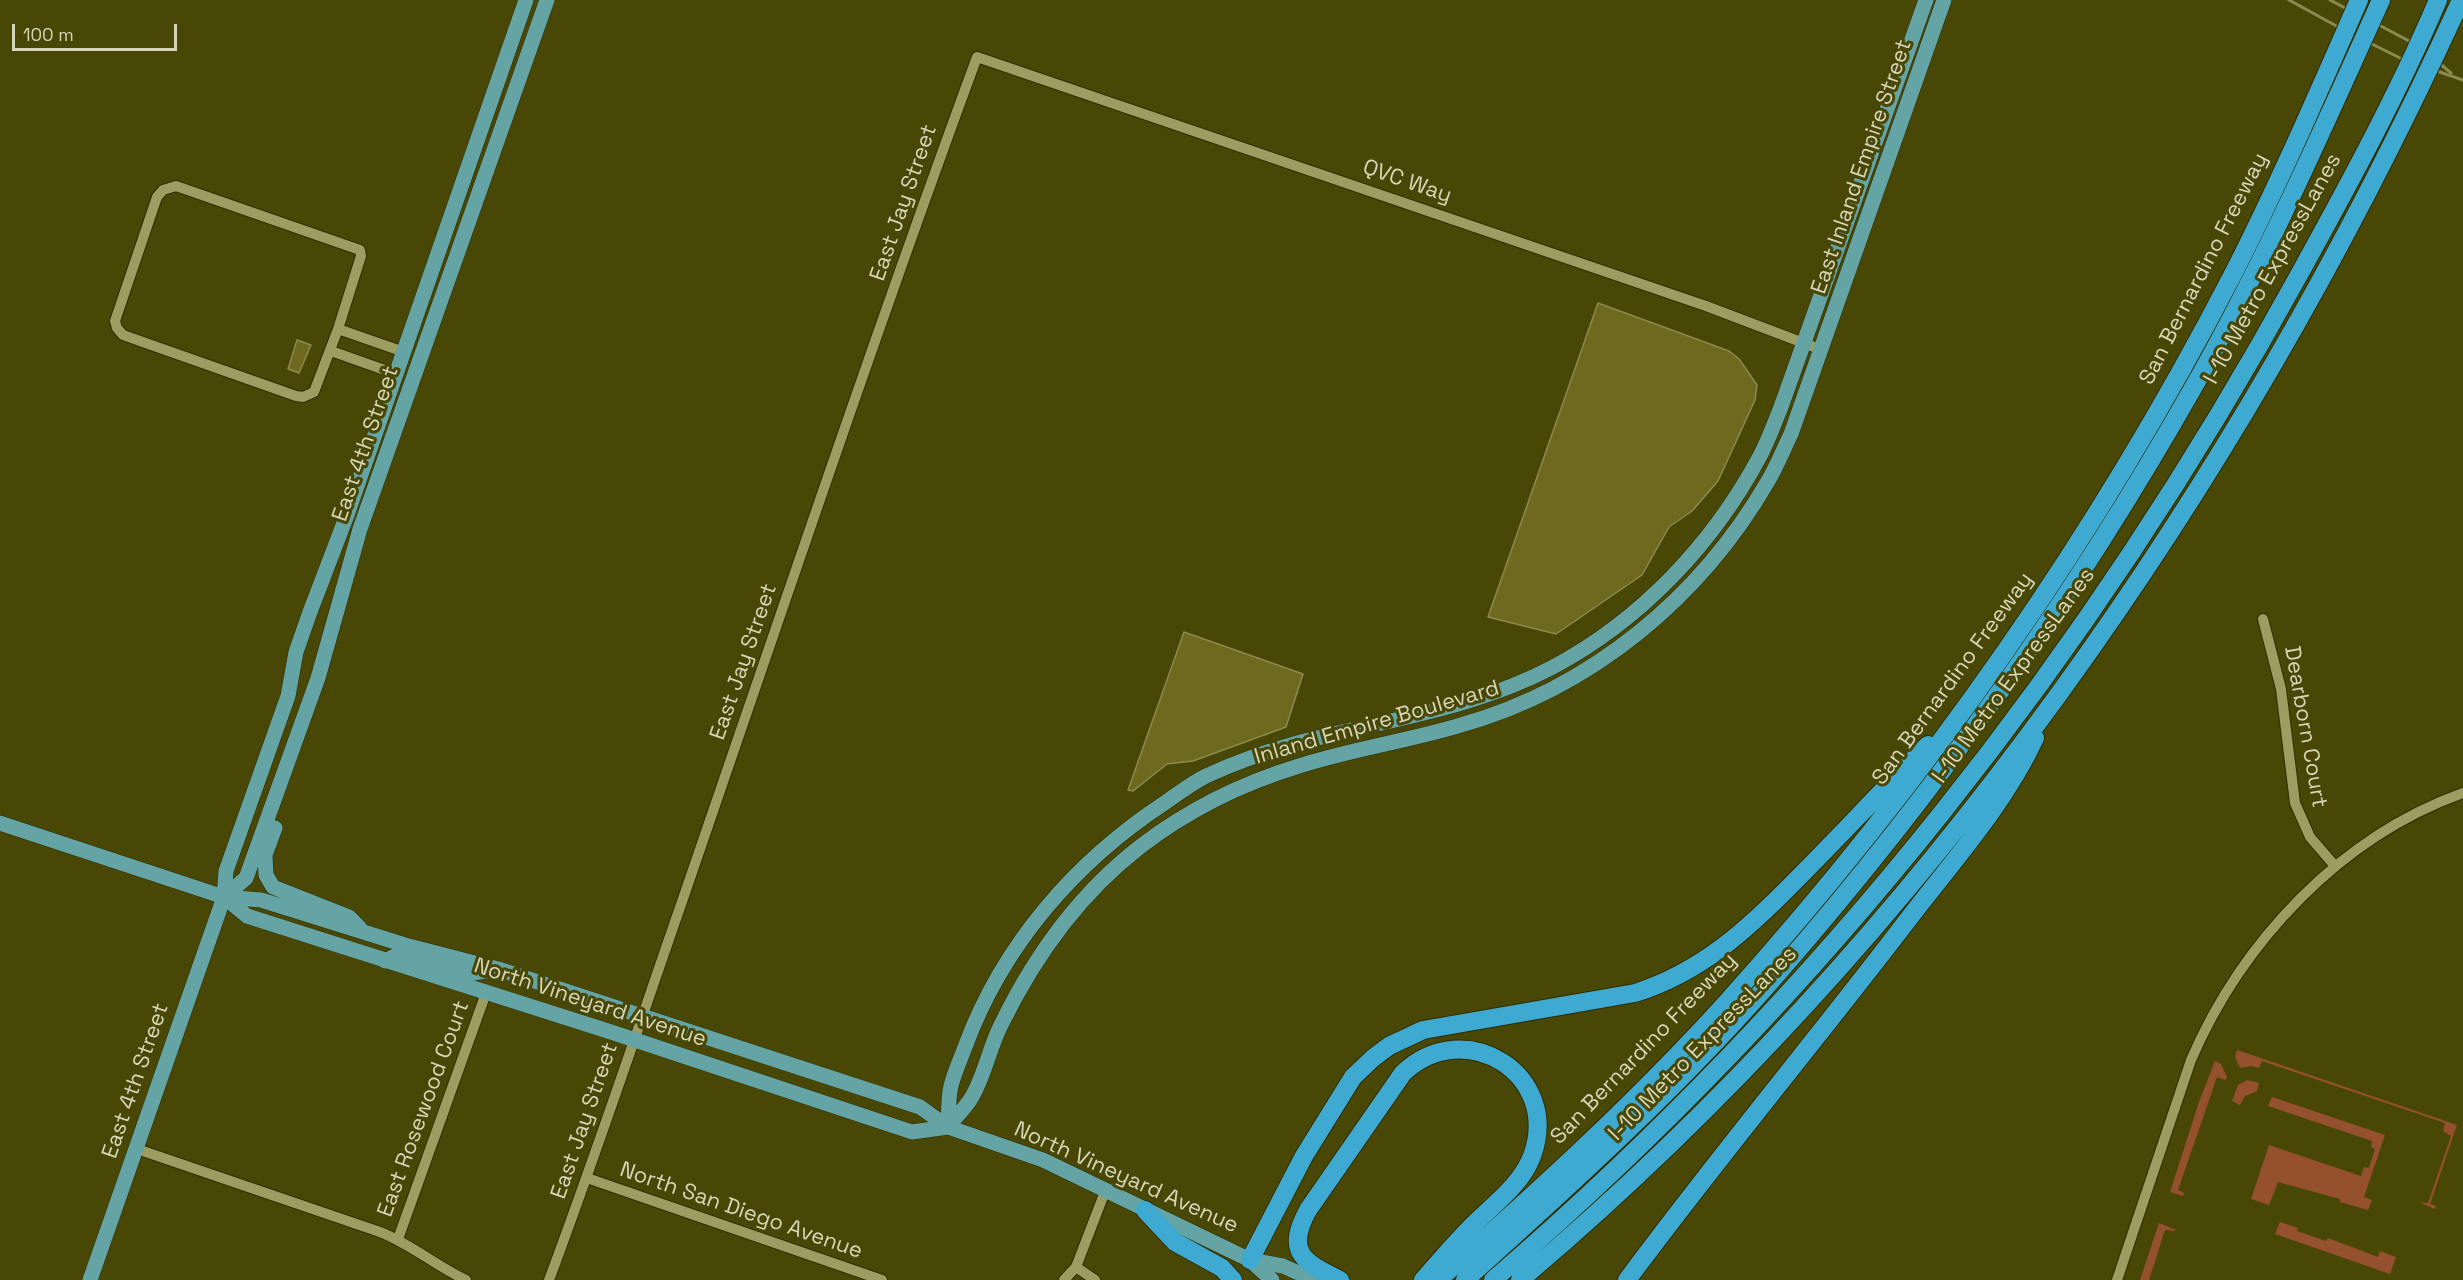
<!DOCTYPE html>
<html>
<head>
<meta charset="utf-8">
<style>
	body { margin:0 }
	#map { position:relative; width:2463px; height:1280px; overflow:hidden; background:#494706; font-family:"Space Grotesk",sans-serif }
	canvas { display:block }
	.scale { position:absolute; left:12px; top:24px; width:165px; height:27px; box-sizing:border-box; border:3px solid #d5d5b8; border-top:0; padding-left:8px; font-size:18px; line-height:21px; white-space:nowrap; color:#d5d5b8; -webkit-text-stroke:4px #494706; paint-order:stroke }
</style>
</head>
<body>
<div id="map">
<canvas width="2463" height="1280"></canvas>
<div class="scale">100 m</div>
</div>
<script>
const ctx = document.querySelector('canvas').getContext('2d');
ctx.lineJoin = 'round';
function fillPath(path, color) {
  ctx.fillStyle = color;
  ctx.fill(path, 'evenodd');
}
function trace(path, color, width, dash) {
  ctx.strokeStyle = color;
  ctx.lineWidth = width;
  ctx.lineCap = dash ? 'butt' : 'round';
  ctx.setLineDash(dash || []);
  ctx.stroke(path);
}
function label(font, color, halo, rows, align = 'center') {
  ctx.font = font + ' "Space Grotesk",sans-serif';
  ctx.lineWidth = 6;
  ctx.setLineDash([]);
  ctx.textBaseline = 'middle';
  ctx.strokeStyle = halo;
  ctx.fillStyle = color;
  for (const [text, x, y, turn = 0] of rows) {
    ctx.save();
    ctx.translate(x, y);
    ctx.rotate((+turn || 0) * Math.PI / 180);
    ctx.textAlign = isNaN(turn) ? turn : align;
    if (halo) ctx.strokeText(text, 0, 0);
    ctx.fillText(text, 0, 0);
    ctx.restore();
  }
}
const green = new Path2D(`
	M 2237,1050 L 2457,1125 L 2430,1204 L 2436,1206 L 2435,1209 L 2419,1202 L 2428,1203 L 2451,1136 L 2443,1131 L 2445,1123 L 2262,1061 L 2259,1068 L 2252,1066 L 2240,1068 L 2235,1057 Z
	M 2215,1061 L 2221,1064 L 2227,1077 L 2225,1080 L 2217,1077 L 2178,1190 L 2184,1193 L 2183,1196 L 2170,1192 L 2199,1102 Z
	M 2247,1080 L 2259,1083 L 2257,1091 L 2245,1096 L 2240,1105 L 2232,1101 L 2238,1085 Z
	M 2272,1097 L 2385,1135 L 2364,1197 L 2372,1200 L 2368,1210 L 2340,1202 L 2340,1199 L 2278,1182 L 2269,1205 L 2251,1199 L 2269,1145 L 2361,1176 L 2364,1167 L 2369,1168 L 2375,1149 L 2371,1147 L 2372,1141 L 2268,1106 Z
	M 2280,1222 L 2298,1228 L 2297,1231 L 2326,1241 L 2328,1238 L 2378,1257 L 2380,1251 L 2396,1257 L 2390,1274 L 2275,1234 Z
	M 2159,1223 L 2176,1230 L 2174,1231 L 2165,1230 L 2149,1280 L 2140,1280 Z`);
const water = new Path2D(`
	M 1598,303 L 1729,351 L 1739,359 L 1757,385 L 1755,400 L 1718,481 L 1692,511 L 1669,527 L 1642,575 L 1556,634 L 1488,617 Z
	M 297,340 L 311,345 L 299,373 L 288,369 Z
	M 1184,632 L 1303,674 L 1286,727 L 1193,761 L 1167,764 L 1133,791 L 1128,790 Z`);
const stream = new Path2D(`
	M 2289,0 L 2340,28
	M 2330,0 L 2347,9
	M 2377,24 L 2411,42
	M 2370,43 L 2404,60
	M 2438,62 L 2451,73
	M 2434,70 L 2463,80`);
const minor = new Path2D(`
	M 176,186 L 360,250 L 361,256 L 338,329 L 314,392 L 303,397 L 296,396 L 123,335 L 117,328 L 115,321 L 157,197 L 163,190 Z
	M 338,329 L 404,352
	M 331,351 L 396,374
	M 2263,619 L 2281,689 L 2295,803 L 2310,837 L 2335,866
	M 137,1149 L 380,1232 C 411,1244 436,1266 466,1280
	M 587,1178 L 882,1280
	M 398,1239 L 486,993
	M 1076,1267 L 1095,1280
	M 549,1280 C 597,1152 640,1022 685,893 C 781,614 875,334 977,57 L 1706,306 L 1822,350
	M 1064,1280 L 1076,1267 L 1106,1189
	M 2117,1280 L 2191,1060 C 2242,942 2340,837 2463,793`);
const major = new Path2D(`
	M 0,823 L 224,897 L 261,900 L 405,945 L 498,969 L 920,1107 L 948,1127 L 1043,1160 L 1250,1260 L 1283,1266 L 1314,1280
	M 275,828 L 265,855 L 266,875 L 273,887 L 349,917 L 360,928
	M 224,897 L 246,878 L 318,678 L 360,529 L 547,0
	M 224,897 L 247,916 L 611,1032 L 912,1132 L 948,1127
	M 385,961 L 395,956 L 405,955 L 473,973 L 492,970
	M 948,1127 C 955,1118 964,1109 970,1100 C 984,1079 989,1048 1001,1025 C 1034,957 1080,893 1141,846 C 1188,810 1243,783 1299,766 C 1352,749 1408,741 1461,725 C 1592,688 1701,597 1768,481 C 1777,466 1783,450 1791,434 L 1944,0
	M 948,1127 C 949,1115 948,1103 950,1091 C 952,1077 960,1061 965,1047 C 1003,944 1076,861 1166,802 C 1179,793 1192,783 1206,776 C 1234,763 1265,752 1294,744 C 1382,720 1472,710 1553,667 C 1641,620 1713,544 1760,456 C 1768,441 1774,424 1781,407 L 1926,0
	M 1250,1260 L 1272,1280
	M 90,1280 L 224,897 L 226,871 L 288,696 L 296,652 L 310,612 L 347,515 L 526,0`);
const highway = new Path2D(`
	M 1145,1210 L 1175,1242 L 1222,1268 L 1233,1280
	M 1250,1260 L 1304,1156 L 1353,1077 L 1373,1058 L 1389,1046 L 1423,1030 L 1635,993 C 1702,972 1749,928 1797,879 C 1841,835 1883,789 1928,745
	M 1340,1280 C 1303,1262 1285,1252 1308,1210 L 1403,1073 C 1465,1014 1562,1075 1532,1156 C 1521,1186 1490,1207 1469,1229 C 1453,1245 1438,1263 1423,1280
	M 1438,1280 C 1538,1192 1636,1102 1726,1003 C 1924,783 2096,539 2232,276 C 2278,186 2318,93 2359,0
	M 1465,1280 C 1574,1182 1683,1083 1778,973 C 1936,792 2075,596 2193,388 C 2264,263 2322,131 2381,0
	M 1493,1280 C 1822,997 2092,653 2300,273 C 2349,184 2398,94 2438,0
	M 1520,1280 C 1925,938 2242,481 2461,0
	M 1627,1280 C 1718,1157 1817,1039 1910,917 C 1954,860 2005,803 2035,738`);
const streetNames = [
	["East Inland Empire Street",1862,167,-71],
	["QVC Way",1407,182,19],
	["East Jay Street",904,203,-71],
	["San Bernardino Freeway",2204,269,-63],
	["I-10 Metro ExpressLanes",2273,269,-61],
	["East 4th Street",366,444,-71],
	["East Jay Street",744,662,-71],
	["I-10 Metro ExpressLanes",2014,676,-54],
	["San Bernardino Freeway",1953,679,-54],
	["Inland Empire Boulevard",1377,723,-16],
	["Dearborn Court",2305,727,80],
	["North Vineyard Avenue",590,1003,18],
	["I-10 Metro ExpressLanes",1703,1044,-46],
	["San Bernardino Freeway",1644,1049,-46],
	["East 4th Street",136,1081,-71],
	["East Rosewood Court",424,1109,-70],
	["East Jay Street",585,1121,-71],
	["North Vineyard Avenue",1126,1178,24],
	["North San Diego Avenue",741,1211,19]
];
fillPath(green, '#95512d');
fillPath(water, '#6d6a20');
trace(water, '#8c8a4e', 1.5);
trace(stream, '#8c8a4e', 3);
trace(minor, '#2f2d00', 12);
trace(major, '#2f2d00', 16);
trace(highway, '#2f2d00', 20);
trace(minor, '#9d9c61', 10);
trace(major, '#64a4a4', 15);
trace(highway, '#3ea9d1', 18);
label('22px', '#d5d5b8', '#494706', streetNames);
</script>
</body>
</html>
